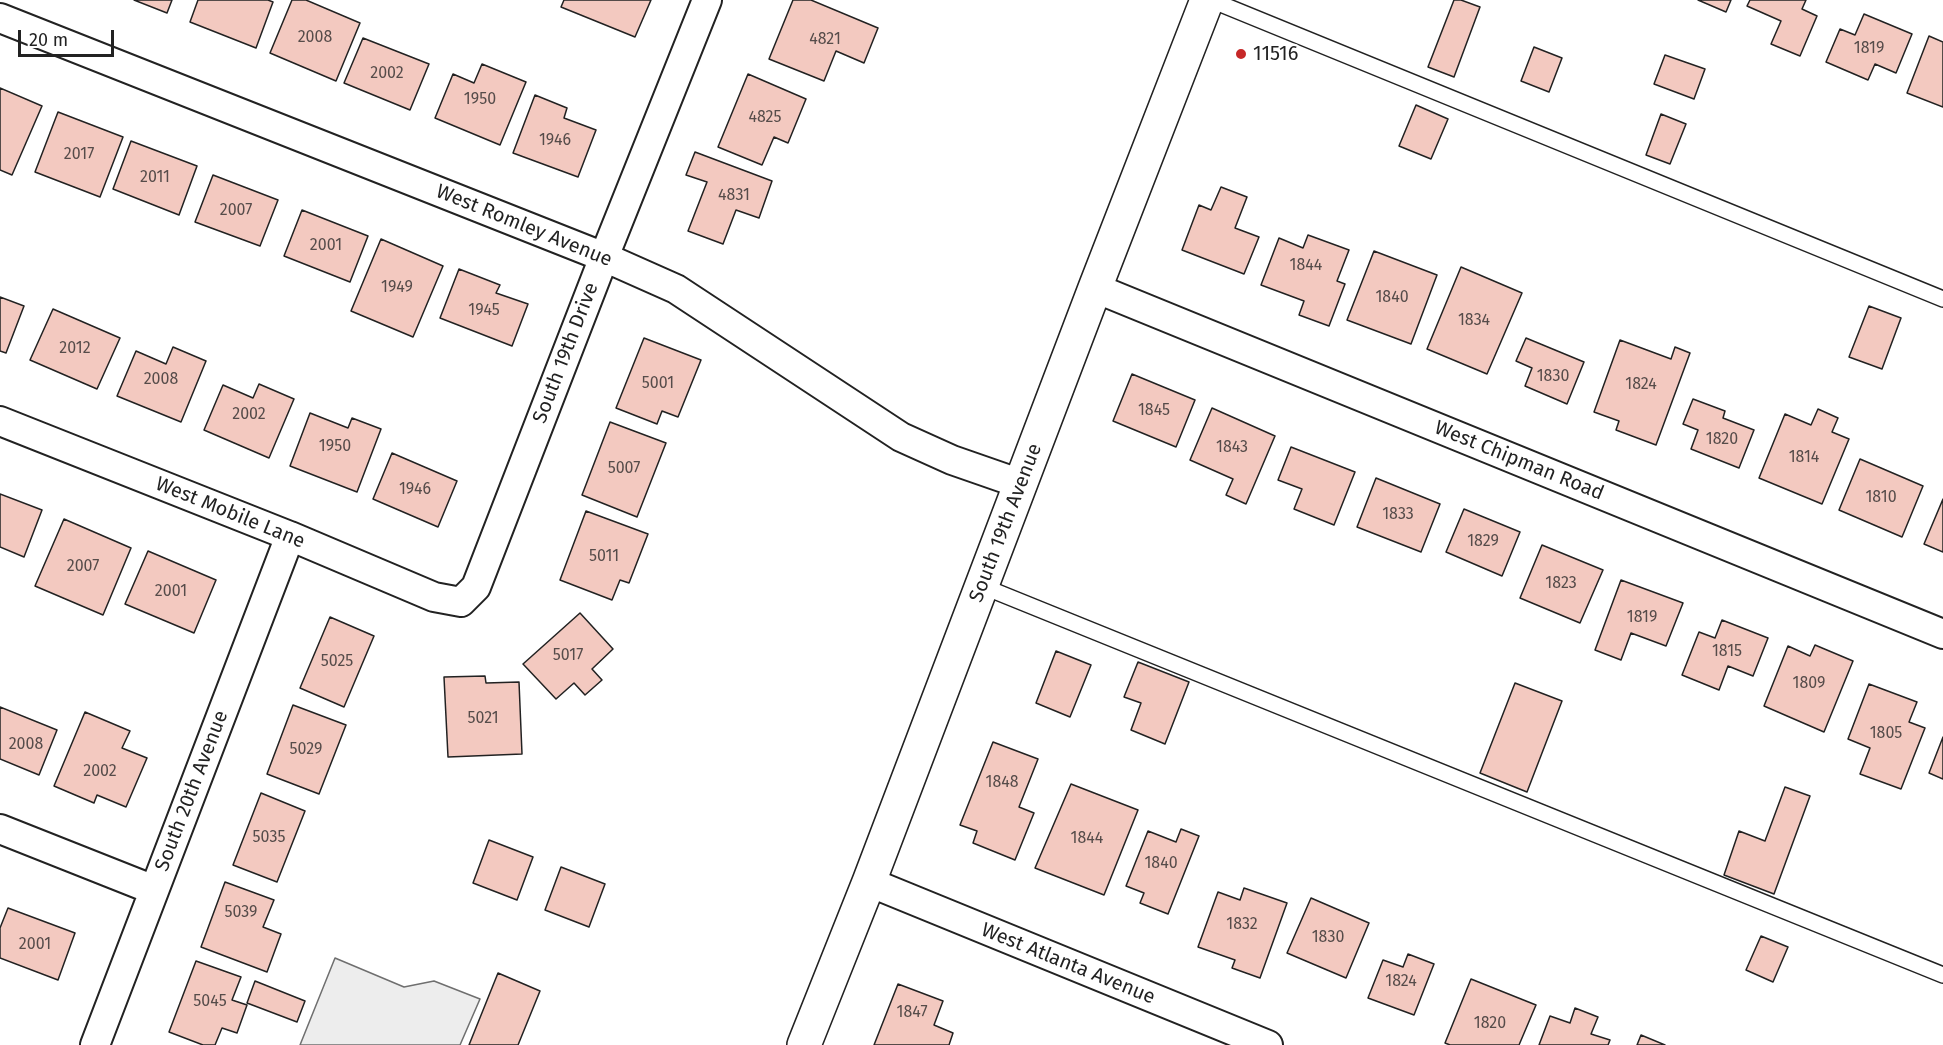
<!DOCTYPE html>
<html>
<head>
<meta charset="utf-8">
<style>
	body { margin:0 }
	#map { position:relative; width:1943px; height:1045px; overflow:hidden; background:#fff; font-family:"Fira Sans",sans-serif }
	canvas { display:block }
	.scale { position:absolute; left:18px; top:30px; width:96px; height:27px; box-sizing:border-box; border:3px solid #222; border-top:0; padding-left:8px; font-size:18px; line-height:21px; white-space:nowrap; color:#222; -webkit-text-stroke:4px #fff; paint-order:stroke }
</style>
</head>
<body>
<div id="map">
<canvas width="1943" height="1045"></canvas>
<div class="scale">20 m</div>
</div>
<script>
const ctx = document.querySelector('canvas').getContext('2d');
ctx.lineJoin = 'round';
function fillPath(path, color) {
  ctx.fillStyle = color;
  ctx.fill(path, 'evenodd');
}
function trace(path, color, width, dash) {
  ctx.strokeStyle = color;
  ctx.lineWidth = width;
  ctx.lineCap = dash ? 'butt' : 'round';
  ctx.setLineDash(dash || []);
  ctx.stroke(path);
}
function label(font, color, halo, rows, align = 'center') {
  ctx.font = font + ' "Fira Sans",sans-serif';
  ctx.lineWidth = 4.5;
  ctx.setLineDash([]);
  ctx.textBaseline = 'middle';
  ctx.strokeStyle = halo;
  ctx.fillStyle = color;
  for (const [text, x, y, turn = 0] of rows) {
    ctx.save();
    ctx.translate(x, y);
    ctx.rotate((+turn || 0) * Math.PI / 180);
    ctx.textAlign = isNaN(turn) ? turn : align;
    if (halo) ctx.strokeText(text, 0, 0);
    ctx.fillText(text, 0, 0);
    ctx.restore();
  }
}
const parking = new Path2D(`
	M 335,958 L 404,987 L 434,981 L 480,999 L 460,1045 L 300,1045 Z`);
const building = new Path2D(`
	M 134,0 L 172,0 L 167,13 Z
	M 198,0 L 268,0 L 273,2 L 256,48 L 190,22 Z
	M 292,0 L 306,0 L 360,23 L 336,81 L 270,53 Z
	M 564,0 L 651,0 L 635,37 L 561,7 Z
	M 793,0 L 811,0 L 878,28 L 864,63 L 836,51 L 824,81 L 769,59 Z
	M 1454,0 L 1461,0 L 1480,7 L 1454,77 L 1428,67 Z
	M 1698,0 L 1731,0 L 1726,12 Z
	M 1750,0 L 1806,0 L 1802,9 L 1817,16 L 1800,56 L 1771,44 L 1781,21 L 1747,6 Z
	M 1864,14 L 1912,34 L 1896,73 L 1875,64 L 1868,80 L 1826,62 L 1840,29 L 1855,35 Z
	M 1929,36 L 1943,42 L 1943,107 L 1907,93 Z
	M 363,38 L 429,64 L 410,110 L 344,83 Z
	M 1534,47 L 1562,58 L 1549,92 L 1521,81 Z
	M 1665,55 L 1705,69 L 1694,99 L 1654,84 Z
	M 482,64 L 526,82 L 500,145 L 435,118 L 453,74 L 474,83 Z
	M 748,74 L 806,99 L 788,143 L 774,137 L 762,165 L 718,147 Z
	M 0,88 L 42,106 L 12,175 L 0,170 Z
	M 535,95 L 567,108 L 564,118 L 596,130 L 578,177 L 513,153 Z
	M 1416,105 L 1448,119 L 1431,159 L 1399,146 Z
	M 58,112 L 123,137 L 100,197 L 35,172 Z
	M 1661,114 L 1686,124 L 1670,164 L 1646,155 Z
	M 131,141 L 197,166 L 179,215 L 113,189 Z
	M 695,152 L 772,181 L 759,218 L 736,210 L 723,244 L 688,231 L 707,182 L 686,175 Z
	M 213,175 L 278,200 L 260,246 L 195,222 Z
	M 1221,187 L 1247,197 L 1235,228 L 1259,237 L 1244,274 L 1182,250 L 1199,205 L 1211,210 Z
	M 302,210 L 368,236 L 350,282 L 284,256 Z
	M 1308,235 L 1349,250 L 1337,281 L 1345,284 L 1329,326 L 1299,315 L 1304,301 L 1261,285 L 1279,238 L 1303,248 Z
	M 381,239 L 443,266 L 413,337 L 351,311 Z
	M 1374,251 L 1437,275 L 1411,344 L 1347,320 Z
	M 1461,267 L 1522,293 L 1487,374 L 1427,349 Z
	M 459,269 L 500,285 L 496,293 L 528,304 L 512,346 L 440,318 Z
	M 0,297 L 24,306 L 6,353 L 0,351 Z
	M 1869,306 L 1901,318 L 1882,369 L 1849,357 Z
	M 53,309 L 120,338 L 97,389 L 30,360 Z
	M 644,338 L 701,360 L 678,417 L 662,411 L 657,424 L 616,408 Z
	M 1526,338 L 1584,362 L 1567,404 L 1525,386 L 1532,368 L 1516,361 Z
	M 1620,340 L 1671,359 L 1675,347 L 1690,353 L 1656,445 L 1616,430 L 1619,421 L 1594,412 Z
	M 173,347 L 206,361 L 181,422 L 117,396 L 136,351 L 166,364 Z
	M 1132,374 L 1195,400 L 1176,447 L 1113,421 Z
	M 259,384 L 294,399 L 269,458 L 204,430 L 223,385 L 253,398 Z
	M 1693,399 L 1725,411 L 1723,418 L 1754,430 L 1739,468 L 1691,449 L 1698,430 L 1683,424 Z
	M 1212,408 L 1275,436 L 1246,504 L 1226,495 L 1233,479 L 1190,460 Z
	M 1818,409 L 1838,418 L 1832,432 L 1849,439 L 1822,504 L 1759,478 L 1785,414 L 1811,425 Z
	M 310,413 L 348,428 L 352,418 L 381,429 L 357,492 L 290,466 Z
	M 610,422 L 666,443 L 637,517 L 582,495 Z
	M 1291,447 L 1355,472 L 1334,525 L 1294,509 L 1302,489 L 1278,480 Z
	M 392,453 L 457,481 L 438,527 L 373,499 Z
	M 1860,459 L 1923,486 L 1902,537 L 1839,510 Z
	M 1376,478 L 1440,504 L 1421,552 L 1357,527 Z
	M 0,494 L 42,510 L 24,557 L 0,547 Z
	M 1943,499 L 1943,552 L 1924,544 Z
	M 1464,509 L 1520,532 L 1502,576 L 1446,552 Z
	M 586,511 L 648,534 L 629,583 L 620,580 L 612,600 L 560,580 Z
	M 64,519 L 131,548 L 103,615 L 35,586 Z
	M 1542,545 L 1603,570 L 1580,623 L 1520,598 Z
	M 148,551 L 216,580 L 194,633 L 125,604 Z
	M 1621,580 L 1683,603 L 1666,646 L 1631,633 L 1621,660 L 1595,650 Z
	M 580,613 L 613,649 L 592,669 L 602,680 L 585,695 L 574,683 L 556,699 L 523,664 Z
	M 330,617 L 374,636 L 344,707 L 300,688 Z
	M 1722,620 L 1768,638 L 1753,676 L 1728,666 L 1719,690 L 1682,675 L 1699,632 L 1715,638 Z
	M 1815,645 L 1853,661 L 1824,732 L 1764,706 L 1788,646 L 1810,656 Z
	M 1056,651 L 1091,665 L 1070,717 L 1036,703 Z
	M 1138,662 L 1189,682 L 1165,744 L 1131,730 L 1141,703 L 1124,697 Z
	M 485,676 L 486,683 L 519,682 L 522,754 L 448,757 L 444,677 Z
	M 1515,683 L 1562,701 L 1527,792 L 1480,773 Z
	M 1869,684 L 1917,702 L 1909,722 L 1925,728 L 1901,789 L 1860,774 L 1870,748 L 1848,739 Z
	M 293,705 L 346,725 L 319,794 L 267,774 Z
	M 0,707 L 57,730 L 39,775 L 0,759 Z
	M 85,712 L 130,731 L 122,748 L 147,758 L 126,807 L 97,795 L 94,803 L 54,786 Z
	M 1943,737 L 1943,779 L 1929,773 Z
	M 993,742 L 1038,759 L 1019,807 L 1034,813 L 1015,860 L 973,843 L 977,831 L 960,825 Z
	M 1071,784 L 1138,810 L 1104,895 L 1035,868 Z
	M 1785,787 L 1810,796 L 1774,894 L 1724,875 L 1739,831 L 1765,841 Z
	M 261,793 L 305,811 L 277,882 L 233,865 Z
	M 1181,829 L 1199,836 L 1168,914 L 1140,903 L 1144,893 L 1126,886 L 1148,831 L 1176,842 Z
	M 489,840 L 533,857 L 517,900 L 473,883 Z
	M 561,867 L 605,884 L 589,927 L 545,910 Z
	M 225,882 L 274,900 L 263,927 L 281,934 L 267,972 L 201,947 Z
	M 1244,888 L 1287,903 L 1260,978 L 1232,968 L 1235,960 L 1198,947 L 1218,892 L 1240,900 Z
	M 1311,898 L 1369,923 L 1346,978 L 1287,953 Z
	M 8,908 L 75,933 L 58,980 L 0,958 L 0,928 Z
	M 1761,936 L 1788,947 L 1773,982 L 1746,970 Z
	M 1408,954 L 1434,964 L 1414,1015 L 1368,998 L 1383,960 L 1403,967 Z
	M 196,961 L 241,977 L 232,1000 L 247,1005 L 237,1033 L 222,1028 L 215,1045 L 203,1045 L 169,1032 Z
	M 498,973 L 540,991 L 518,1045 L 469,1045 Z
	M 1471,979 L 1536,1005 L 1519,1045 L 1450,1045 L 1445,1043 Z
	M 255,981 L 305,1001 L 297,1022 L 247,1003 Z
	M 898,984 L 943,1001 L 934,1025 L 953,1033 L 949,1045 L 874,1045 Z
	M 1575,1008 L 1598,1017 L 1591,1034 L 1610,1040 L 1608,1045 L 1539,1045 L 1550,1016 L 1570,1023 Z
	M 1641,1035 L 1665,1045 L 1637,1045 Z`);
const service = new Path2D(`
	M 1211,0 L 1943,299
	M 982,586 L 1943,975`);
const minor = new Path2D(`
	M 0,18 L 604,257 L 676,289 L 901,437 L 952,460 L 1021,484
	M 1095,288 L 1943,634
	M 0,421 L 290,536 L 434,597 L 461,602 L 476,587 L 604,257 L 707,0
	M 0,829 L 154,890
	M 869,882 L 1268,1045
	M 95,1045 L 290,536`);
const primary = new Path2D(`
	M 804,1045 L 869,882 L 1095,288 L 1207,0`);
const markers = [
	[1241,54,6,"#c62828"]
];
const numberNames = [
	["2008",315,38],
	["4821",825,40],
	["1819",1869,49],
	["2002",387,74],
	["1950",480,100],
	["4825",765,118],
	["1946",555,141],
	["2017",79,155],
	["2011",155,178],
	["4831",734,196],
	["2007",236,211],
	["2001",326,246],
	["1844",1306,266],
	["1949",397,288],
	["1840",1392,298],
	["1945",484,311],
	["1834",1474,321],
	["2012",75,349],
	["1830",1553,377],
	["2008",161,380],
	["5001",658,384],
	["1824",1641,385],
	["1845",1154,411],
	["2002",249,415],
	["1820",1722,440],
	["1950",335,447],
	["1843",1232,448],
	["1814",1804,458],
	["5007",624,469],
	["1946",415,490],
	["1810",1881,498],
	["1833",1398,515],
	["1829",1483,542],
	["5011",604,557],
	["2007",83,567],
	["1823",1561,584],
	["2001",171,592],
	["1819",1642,618],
	["1815",1727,652],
	["5017",568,656],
	["5025",337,662],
	["1809",1809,684],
	["5021",483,719],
	["1805",1886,734],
	["2008",26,745],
	["5029",306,750],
	["2002",100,772],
	["1848",1002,783],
	["5035",269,838],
	["1844",1087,839],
	["1840",1161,864],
	["5039",241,913],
	["1832",1242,925],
	["1830",1328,938],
	["2001",35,945],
	["1824",1401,982],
	["5045",210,1002],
	["1847",912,1013],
	["1820",1490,1024]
];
const poiNames = [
	["11516",1253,54]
];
const streetNames = [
	["West Romley Avenue",524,226,22],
	["South 19th Drive",566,353,-69],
	["West Chipman Road",1519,461,22],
	["West Mobile Lane",230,513,22],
	["South 19th Avenue",1006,523,-69],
	["South 20th Avenue",192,791,-69],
	["West Atlanta Avenue",1068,964,22]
];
fillPath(parking, '#ededed');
trace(parking, '#6f6f6f', 1.5);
fillPath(building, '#f3c9c0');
trace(building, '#222', 1.5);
trace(service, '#222', 18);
trace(minor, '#222', 32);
trace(primary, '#222', 36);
trace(service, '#fff', 15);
trace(minor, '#fff', 28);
trace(primary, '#fff', 33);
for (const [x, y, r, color] of markers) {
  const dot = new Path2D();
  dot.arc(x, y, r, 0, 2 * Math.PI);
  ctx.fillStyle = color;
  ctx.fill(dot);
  trace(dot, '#fff', 2);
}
label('16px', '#564c4a', null, numberNames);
label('20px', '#222', '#fff', poiNames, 'left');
label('20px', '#222', '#fff', streetNames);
</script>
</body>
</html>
